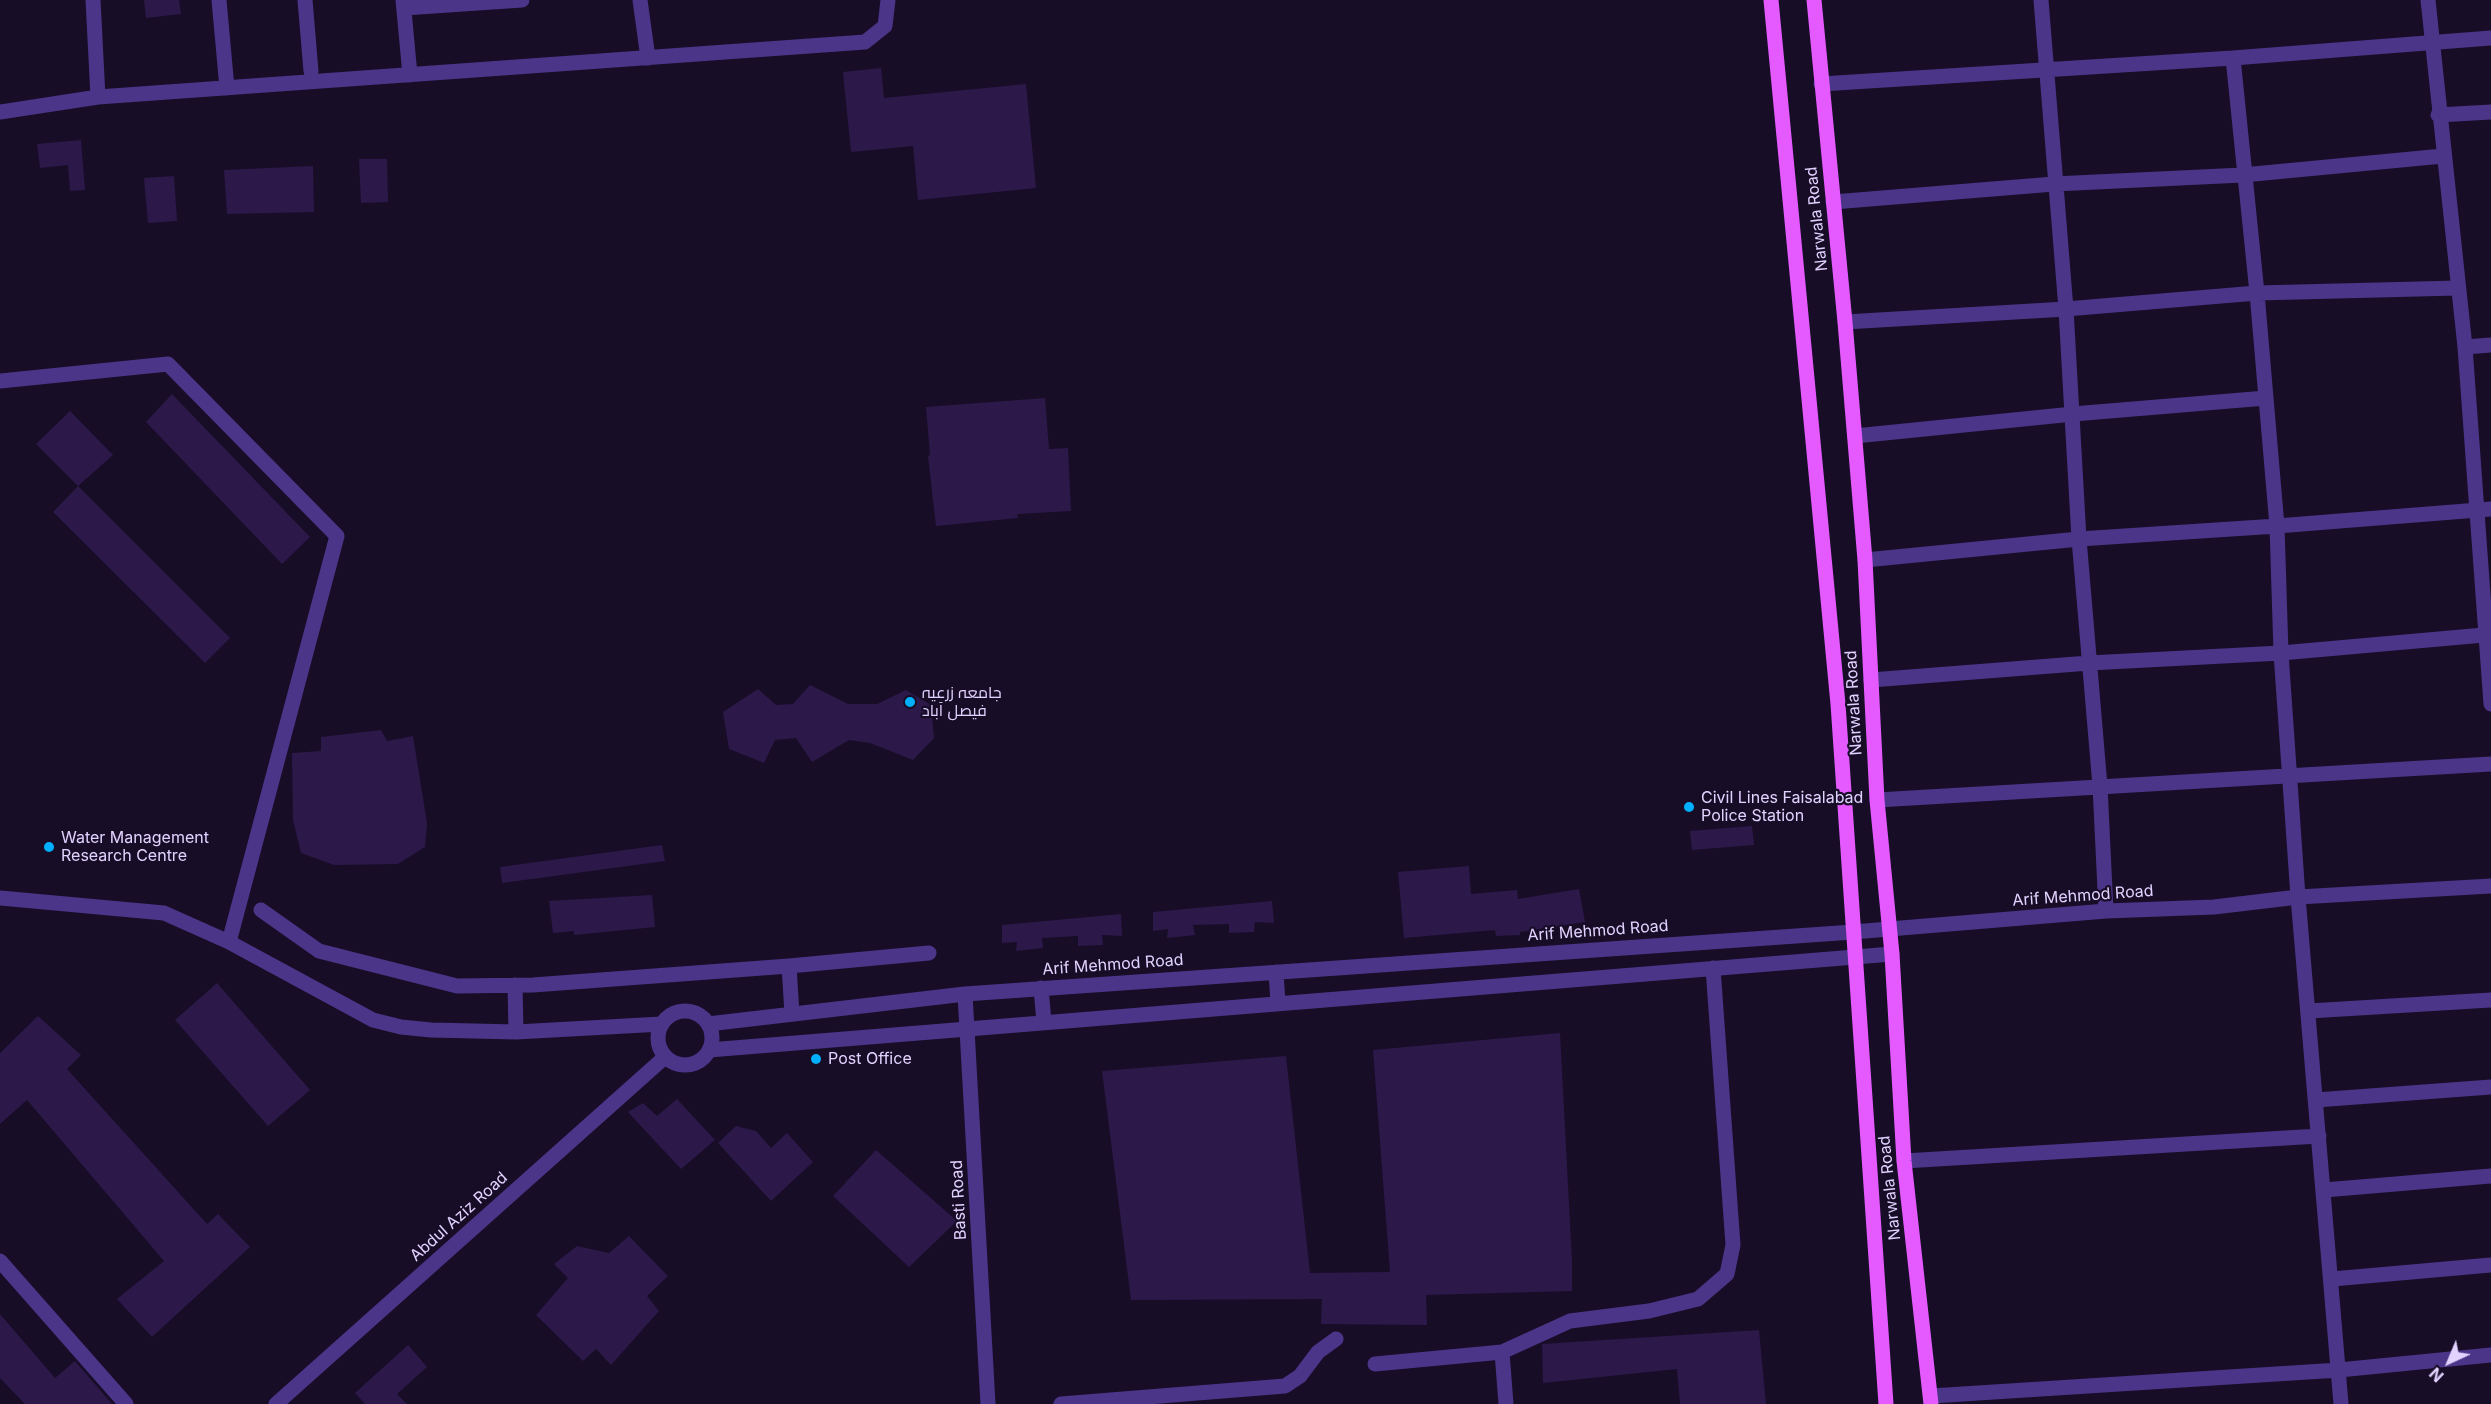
<!DOCTYPE html>
<html>
<head>
<meta charset="utf-8">
<style>
	body { margin:0 }
	#map { position:relative; width:2491px; height:1404px; overflow:hidden; background:#170d27; font-family:Inter,sans-serif }
	canvas { display:block }
	.north { position:absolute; left:2419px; top:1332px; width:60px; height:60px; -webkit-text-stroke:4px #170d27; paint-order:stroke; rotate:224deg; font-size:16px; font-weight:700; line-height:24px; text-align:center; color:#e1d3ff }
	.north::after { content:''; display:block; margin:auto; width:21px; height:27px; background:#e1d3ff; clip-path:polygon(50% 0,100% 100%,50% 72%,0 100%) }
</style>
</head>
<body>
<div id="map">
<canvas width="2491" height="1404"></canvas>
<div class="north">N</div>
</div>
<script>
const ctx = document.querySelector('canvas').getContext('2d');
ctx.lineJoin = 'round';
function fillPath(path, color) {
  ctx.fillStyle = color;
  ctx.fill(path, 'evenodd');
}
function trace(path, color, width, dash) {
  ctx.strokeStyle = color;
  ctx.lineWidth = width;
  ctx.lineCap = dash ? 'butt' : 'round';
  ctx.setLineDash(dash || []);
  ctx.stroke(path);
}
function label(font, color, halo, rows, align = 'center') {
  ctx.font = font + ' Inter,Cairo,sans-serif';
  ctx.lineWidth = 4.5;
  ctx.setLineDash([]);
  ctx.textBaseline = 'middle';
  ctx.strokeStyle = halo;
  ctx.fillStyle = color;
  for (const [text, x, y, turn = 0] of rows) {
    ctx.save();
    ctx.translate(x, y);
    ctx.rotate((+turn || 0) * Math.PI / 180);
    ctx.textAlign = isNaN(turn) ? turn : align;
    if (halo) ctx.strokeText(text, 0, 0);
    ctx.fillText(text, 0, 0);
    ctx.restore();
  }
}
const building = new Path2D(`
	M 144,0 L 179,0 L 181,14 L 146,18 Z
	M 881,68 L 884,98 L 1026,84 L 1036,188 L 918,200 L 913,146 L 851,152 L 843,72 Z
	M 81,140 L 85,190 L 70,191 L 68,165 L 40,168 L 37,144 Z
	M 359,159 L 387,159 L 388,202 L 361,203 Z
	M 313,166 L 314,212 L 227,214 L 224,170 Z
	M 174,176 L 177,221 L 148,223 L 144,178 Z
	M 172,394 L 310,537 L 282,564 L 146,422 Z
	M 1045,398 L 1049,449 L 1068,448 L 1071,511 L 1017,514 L 1018,518 L 936,526 L 928,456 L 930,455 L 926,407 Z
	M 70,411 L 113,455 L 78,486 L 36,444 Z
	M 78,486 L 230,638 L 205,663 L 53,512 Z
	M 810,685 L 848,704 L 877,704 L 906,690 L 931,705 L 934,738 L 913,760 L 870,743 L 849,740 L 812,762 L 796,738 L 775,740 L 764,763 L 729,749 L 723,712 L 758,689 L 776,705 L 793,704 Z
	M 381,730 L 387,741 L 413,736 L 427,823 L 425,847 L 398,864 L 334,865 L 301,853 L 293,820 L 292,753 L 321,751 L 321,737 Z
	M 1752,826 L 1754,845 L 1692,850 L 1690,831 Z
	M 662,845 L 665,861 L 502,883 L 500,867 Z
	M 1469,866 L 1471,894 L 1517,890 L 1518,899 L 1579,889 L 1585,922 L 1520,932 L 1520,935 L 1496,936 L 1495,930 L 1404,938 L 1398,872 Z
	M 652,895 L 655,927 L 574,935 L 574,931 L 553,933 L 549,901 Z
	M 1272,901 L 1274,923 L 1255,922 L 1254,932 L 1229,933 L 1229,924 L 1193,925 L 1195,935 L 1167,938 L 1168,929 L 1153,931 L 1153,912 Z
	M 1121,914 L 1122,936 L 1102,935 L 1103,945 L 1078,946 L 1078,936 L 1042,938 L 1043,948 L 1016,951 L 1017,942 L 1002,943 L 1002,925 Z
	M 217,983 L 310,1090 L 268,1126 L 175,1020 Z
	M 38,1016 L 81,1055 L 67,1069 L 207,1224 L 218,1214 L 250,1247 L 152,1337 L 117,1299 L 164,1261 L 27,1100 L 0,1124 L 0,1053 Z
	M 1560,1033 L 1572,1261 L 1572,1291 L 1426,1295 L 1427,1325 L 1321,1324 L 1322,1299 L 1131,1300 L 1102,1071 L 1286,1056 L 1310,1273 L 1390,1272 L 1373,1050 Z
	M 677,1099 L 715,1140 L 681,1169 L 628,1112 L 643,1103 L 657,1116 Z
	M 736,1126 L 756,1131 L 771,1148 L 787,1133 L 813,1162 L 771,1201 L 718,1143 Z
	M 876,1150 L 957,1221 L 909,1267 L 833,1196 Z
	M 629,1236 L 668,1276 L 647,1296 L 659,1311 L 611,1365 L 596,1349 L 583,1361 L 536,1315 L 568,1278 L 554,1264 L 577,1246 L 609,1253 Z
	M 0,1314 L 55,1378 L 75,1361 L 112,1404 L 25,1404 L 0,1378 Z
	M 1759,1330 L 1766,1404 L 1680,1404 L 1677,1369 L 1543,1383 L 1542,1344 Z
	M 408,1345 L 427,1367 L 397,1394 L 407,1404 L 365,1404 L 355,1393 Z`);
const minor = new Path2D(`
	M 93,0 L 98,97
	M 219,0 L 227,88
	M 305,0 L 311,71
	M 403,0 L 410,75
	M 640,0 L 648,58
	M 2041,0 L 2066,309 L 2079,539 L 2100,786 L 2106,911
	M 2428,0 L 2465,347 L 2491,704
	M 404,8 L 522,0
	M 2233,58 L 2257,293 L 2277,526 L 2281,653 L 2298,897 L 2341,1404
	M 1821,84 L 2233,58 L 2491,38
	M 0,112 L 98,97 L 865,42 L 885,26 L 888,0
	M 2438,115 L 2491,112
	M 1833,202 L 2054,184 L 2243,175 L 2443,156
	M 1845,322 L 2066,309 L 2257,293 L 2458,288
	M 2465,347 L 2491,345
	M 0,381 L 168,364 L 337,536 L 229,942
	M 1855,436 L 2073,414 L 2266,398
	M 1865,560 L 2079,539 L 2277,526 L 2491,509
	M 1871,680 L 2089,663 L 2281,653 L 2484,635
	M 1877,800 L 2491,764
	M 0,898 L 164,913 L 229,942 L 373,1020 L 401,1027 L 431,1030 L 516,1032 L 662,1024
	M 261,910 L 319,951 L 457,986 L 533,985 L 789,966 L 929,953
	M 789,966 L 792,1014
	M 1276,972 L 1278,1003
	M 515,985 L 516,1032
	M 1041,988 L 1044,1022
	M 965,994 L 988,1404
	M 2309,1011 L 2491,1000
	M658 1038a27 27 0 1 1 54 0a27 27 0 1 1-54 0Z
	M 708,1024 L 965,994 L 1853,932 L 2106,911 L 2214,907 L 2298,897 L 2491,886
	M 709,1050 L 1892,954
	M 2316,1100 L 2491,1087
	M 1904,1161 L 2319,1136
	M 2324,1190 L 2491,1176
	M 0,1261 L 126,1404
	M 2332,1279 L 2491,1265
	M 1502,1352 L 1506,1404
	M 1375,1364 L 1502,1352 L 1570,1321 L 1649,1311 L 1698,1299 L 1727,1274 L 1733,1245 L 1713,968
	M 1931,1396 L 2339,1370 L 2491,1355
	M 276,1404 L 665,1057
	M 1061,1404 L 1285,1386 L 1300,1376 L 1318,1352 L 1336,1339`);
const major = new Path2D(`
	M 1771,0 L 1838,704 L 1886,1404
	M 1814,0 L 1845,322 L 1865,560 L 1877,800 L 1892,954 L 1904,1161 L 1931,1404`);
const markers = [
	[910,702,6,"#00affe"],
	[1689,807,6,"#00affe"],
	[49,847,6,"#00affe"],
	[816,1059,6,"#00affe"]
];
const streetNames = [
	["Narwala Road",1817,219,-96],
	["Narwala Road",1854,703,-93],
	["Arif Mehmod Road",2083,896,-4],
	["Arif Mehmod Road",1598,931,-4],
	["Arif Mehmod Road",1113,965,-4],
	["Narwala Road",1890,1188,-96],
	["Basti Road",959,1200,-93],
	["Abdul Aziz Road",459,1217,-42]
];
const poiNames = [
	["جامعہ زرعیہ",922,693],
	["فیصل آباد",922,711],
	["Civil Lines Faisalabad",1701,798],
	["Police Station",1701,816],
	["Water Management",61,838],
	["Research Centre",61,856],
	["Post Office",828,1059]
];
fillPath(building, '#2c1849');
trace(minor, '#4a3589', 15);
trace(major, '#e45aff', 15);
for (const [x, y, r, color] of markers) {
  const dot = new Path2D();
  dot.arc(x, y, r, 0, 2 * Math.PI);
  ctx.fillStyle = color;
  ctx.fill(dot);
  trace(dot, '#170d27', 2);
}
label('16px', '#e1d3ff', '#170d27', streetNames);
label('16px', '#e1d3ff', '#170d27', poiNames, 'left');
</script>
</body>
</html>
